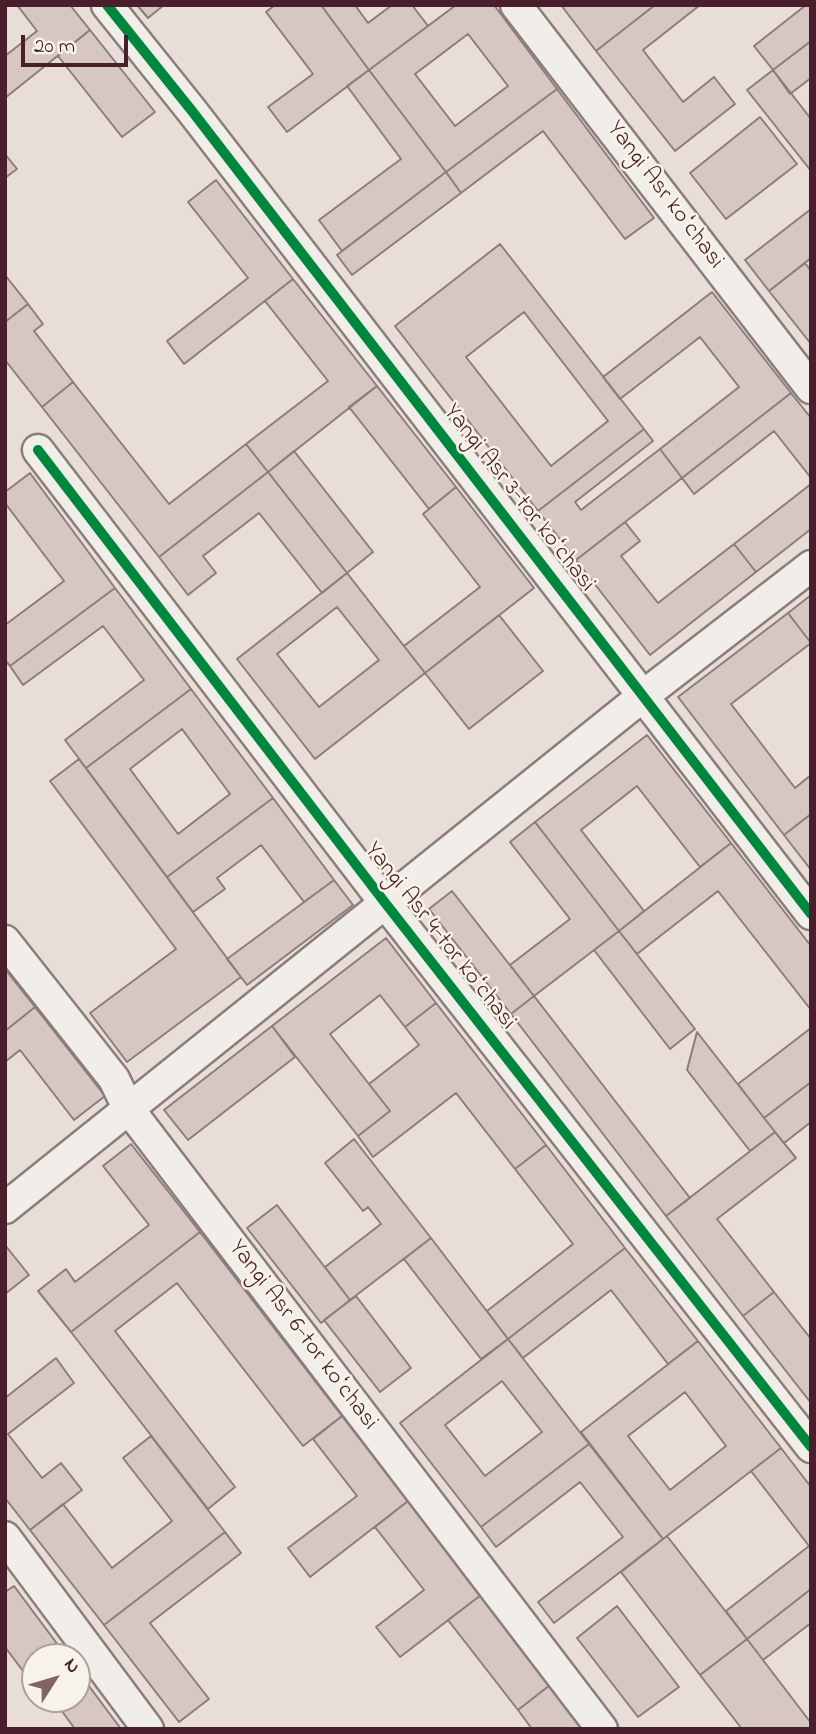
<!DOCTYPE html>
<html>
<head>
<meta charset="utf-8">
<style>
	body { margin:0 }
	#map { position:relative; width:816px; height:1734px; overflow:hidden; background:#e9ded7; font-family:"Indie Flower",sans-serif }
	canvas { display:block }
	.frame { position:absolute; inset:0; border:7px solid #4a1f2b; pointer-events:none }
	.north { position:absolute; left:21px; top:1643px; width:70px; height:70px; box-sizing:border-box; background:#f7f3e8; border:2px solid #b29e9c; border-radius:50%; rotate:53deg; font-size:19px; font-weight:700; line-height:28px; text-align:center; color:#4a1f2b }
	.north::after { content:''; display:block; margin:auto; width:24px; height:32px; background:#826267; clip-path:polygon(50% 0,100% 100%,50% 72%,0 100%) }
	.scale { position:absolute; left:21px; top:35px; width:107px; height:32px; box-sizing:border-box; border:4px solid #4a1f2b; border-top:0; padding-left:9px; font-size:21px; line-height:24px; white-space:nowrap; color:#4a1f2b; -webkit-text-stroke:5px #f7f3e8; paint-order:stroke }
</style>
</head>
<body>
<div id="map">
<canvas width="816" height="1734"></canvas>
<div class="frame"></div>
<div class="north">N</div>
<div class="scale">20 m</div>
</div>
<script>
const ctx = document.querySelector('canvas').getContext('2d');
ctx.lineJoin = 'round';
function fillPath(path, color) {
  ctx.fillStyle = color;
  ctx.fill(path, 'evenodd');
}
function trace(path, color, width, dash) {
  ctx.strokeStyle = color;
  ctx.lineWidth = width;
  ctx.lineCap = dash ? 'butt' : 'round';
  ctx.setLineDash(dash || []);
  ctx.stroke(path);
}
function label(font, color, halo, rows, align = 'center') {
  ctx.font = font + ' "Indie Flower",sans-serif';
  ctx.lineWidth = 5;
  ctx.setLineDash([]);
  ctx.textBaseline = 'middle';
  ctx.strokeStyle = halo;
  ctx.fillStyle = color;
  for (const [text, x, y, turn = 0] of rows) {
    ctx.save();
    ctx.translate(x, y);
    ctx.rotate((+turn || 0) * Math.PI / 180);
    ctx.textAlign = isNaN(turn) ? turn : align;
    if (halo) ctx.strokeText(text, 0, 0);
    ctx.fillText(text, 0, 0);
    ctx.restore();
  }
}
const building = new Path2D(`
	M 17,5 L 70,5 L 90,30 L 5,98 L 5,56 L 37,31 Z
	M 137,5 L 164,5 L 148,18 Z
	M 275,5 L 321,5 L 369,70 L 287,132 L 268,107 L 313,74 L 266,12 Z
	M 321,5 L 355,5 L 368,23 L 392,5 L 412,5 L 428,26 L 369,70 Z
	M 456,5 L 494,5 L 557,89 L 446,172 L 369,70 ZM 468,34 L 508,86 L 455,126 L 415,74 Z
	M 561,5 L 655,5 L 596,51 Z
	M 655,5 L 700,5 L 643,50 L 683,102 L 714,77 L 735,104 L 675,151 L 596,51 Z
	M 806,5 L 811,5 L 811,41 L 773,70 L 754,46 Z
	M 90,30 L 155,112 L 122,137 L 58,56 Z
	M 811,41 L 811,78 L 790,94 L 773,70 Z
	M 369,70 L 446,172 L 342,251 L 319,220 L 401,159 L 347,86 Z
	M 773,70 L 811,119 L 811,171 L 747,90 Z
	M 557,89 L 654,218 L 625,239 L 543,131 L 461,193 L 446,172 Z
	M 760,117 L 797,164 L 726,219 L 690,173 Z
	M 5,154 L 17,169 L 5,178 Z
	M 446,172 L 461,193 L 352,275 L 337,255 Z
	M 216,180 L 293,279 L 184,364 L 167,341 L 248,278 L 188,202 Z
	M 811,209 L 811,258 L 769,291 L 745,260 Z
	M 500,244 L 644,429 L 538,511 L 395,326 ZM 524,312 L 608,421 L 551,466 L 466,357 Z
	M 805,263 L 811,271 L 811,344 L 769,291 Z
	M 5,275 L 28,304 L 5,322 Z
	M 293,279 L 377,386 L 268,472 L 246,444 L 328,381 L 265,301 Z
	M 712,292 L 791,393 L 682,478 L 660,449 L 739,387 L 700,337 L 620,399 L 603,377 Z
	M 28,304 L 43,324 L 34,331 L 73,382 L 42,407 L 5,360 L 5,322 Z
	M 73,382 L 169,504 L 246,444 L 268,472 L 159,557 L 42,407 Z
	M 377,386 L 456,487 L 429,509 L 349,407 Z
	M 791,393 L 811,418 L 811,478 L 774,431 L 694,494 L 682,478 Z
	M 644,429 L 653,441 L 575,502 L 581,510 L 660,449 L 682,478 L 576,560 L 538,511 Z
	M 294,451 L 373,552 L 347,573 L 268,472 Z
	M 268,472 L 347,573 L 322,593 L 259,513 L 203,556 L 216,573 L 188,595 L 159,557 Z
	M 30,473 L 115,588 L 10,666 L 5,660 L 5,625 L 64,581 L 5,503 L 5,492 Z
	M 811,484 L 811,529 L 756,572 L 734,544 Z
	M 456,487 L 534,588 L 425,673 L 404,646 L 480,587 L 423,514 Z
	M 625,522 L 640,541 L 621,556 L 658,603 L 734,544 L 756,572 L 650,655 L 576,560 Z
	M 347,573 L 425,673 L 315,759 L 237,659 ZM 337,607 L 379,660 L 319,707 L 277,654 Z
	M 115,588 L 191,689 L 86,768 L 65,740 L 144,680 L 103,626 L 23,685 L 10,666 Z
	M 811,595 L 811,643 L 788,613 Z
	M 788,613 L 811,643 L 731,704 L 795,788 L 811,775 L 811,814 L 784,835 L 678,697 Z
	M 499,615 L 543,671 L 469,729 L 425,673 Z
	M 191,689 L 273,798 L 167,877 L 86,768 ZM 182,729 L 230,794 L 178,834 L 130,769 Z
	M 647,735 L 731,843 L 700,867 L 637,786 L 581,830 L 644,911 L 619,931 L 535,822 Z
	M 79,759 L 241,977 L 127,1062 L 90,1013 L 176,949 L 50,781 Z
	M 273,798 L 334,880 L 304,902 L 261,845 L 217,878 L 225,889 L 193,912 L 167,877 Z
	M 811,814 L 811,870 L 784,835 Z
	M 535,822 L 619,931 L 534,996 L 510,965 L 570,919 L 510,842 Z
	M 731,843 L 811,946 L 811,1010 L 718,891 L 637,954 L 619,931 Z
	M 334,880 L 353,905 L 247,985 L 227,959 Z
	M 452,891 L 534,996 L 511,1014 L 429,909 Z
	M 619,931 L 695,1029 L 670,1049 L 594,950 Z
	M 386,938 L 436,1003 L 405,1027 L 380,995 L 330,1034 L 390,1111 L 358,1136 L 272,1026 Z
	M 5,969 L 35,1007 L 5,1031 Z
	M 534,996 L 690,1198 L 666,1216 L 511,1014 Z
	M 436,1003 L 546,1145 L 515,1169 L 456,1093 L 373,1157 L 358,1136 L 390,1111 L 369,1084 L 419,1045 L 405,1027 Z
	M 35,1007 L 105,1096 L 74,1120 L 20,1050 L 5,1062 L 5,1031 Z
	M 272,1026 L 295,1057 L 188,1140 L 164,1110 Z
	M 811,1028 L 811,1082 L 764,1118 L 738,1084 Z
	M 697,1032 L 775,1132 L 750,1151 L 687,1070 Z
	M 811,1082 L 811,1122 L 784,1143 L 764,1118 Z
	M 775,1132 L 796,1158 L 717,1219 L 774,1292 L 743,1316 L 666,1216 Z
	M 354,1139 L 431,1238 L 350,1300 L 325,1267 L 381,1224 L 368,1207 L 363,1211 L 325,1163 Z
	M 131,1144 L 200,1232 L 71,1332 L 38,1291 L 66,1269 L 75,1282 L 149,1225 L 103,1166 Z
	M 546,1145 L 625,1248 L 508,1339 L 487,1311 L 573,1244 L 515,1169 Z
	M 277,1205 L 350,1300 L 321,1323 L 247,1228 Z
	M 200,1232 L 342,1416 L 303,1446 L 177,1283 L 115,1331 L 235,1487 L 208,1509 L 71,1332 Z
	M 431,1238 L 508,1339 L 481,1359 L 404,1259 Z
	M 5,1245 L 29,1275 L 5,1294 Z
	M 625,1248 L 698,1341 L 668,1364 L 611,1290 L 523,1358 L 508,1339 Z
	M 774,1292 L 811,1339 L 811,1403 L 743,1316 Z
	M 356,1296 L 411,1368 L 380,1392 L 324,1320 Z
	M 508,1339 L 589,1444 L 481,1527 L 400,1423 ZM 502,1381 L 542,1432 L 485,1476 L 445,1425 Z
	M 698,1341 L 781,1448 L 663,1539 L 581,1432 ZM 685,1392 L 726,1446 L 670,1490 L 628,1436 Z
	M 56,1358 L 74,1383 L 8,1434 L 42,1478 L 61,1463 L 82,1490 L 30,1530 L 5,1498 L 5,1398 Z
	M 342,1416 L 408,1501 L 310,1577 L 288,1548 L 357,1496 L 313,1439 Z
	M 151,1436 L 225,1532 L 104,1625 L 30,1530 L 63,1504 L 112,1568 L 172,1521 L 123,1458 Z
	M 589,1444 L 663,1539 L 554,1623 L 538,1602 L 623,1537 L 580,1482 L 496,1547 L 481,1527 Z
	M 781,1448 L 811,1487 L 811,1589 L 747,1639 L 726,1611 L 809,1546 L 751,1471 Z
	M 408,1501 L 481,1595 L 400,1657 L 376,1627 L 424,1590 L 375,1527 Z
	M 225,1532 L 241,1553 L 150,1623 L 209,1699 L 179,1722 L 104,1625 Z
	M 667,1536 L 747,1639 L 700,1675 L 621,1572 Z
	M 14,1586 L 67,1657 L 35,1657 L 35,1687 L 5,1647 L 5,1592 Z
	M 811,1589 L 811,1623 L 763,1660 L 747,1639 Z
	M 481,1595 L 550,1685 L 518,1710 L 448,1620 Z
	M 617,1606 L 679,1687 L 638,1717 L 577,1638 Z
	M 747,1639 L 811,1723 L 811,1729 L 742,1729 L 700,1675 Z
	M 77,1670 L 121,1729 L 75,1729 L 53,1699 L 77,1699 Z
	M 550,1685 L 584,1729 L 532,1729 L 518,1710 Z`);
const minor = new Path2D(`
	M 107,5 L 192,111 L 811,914
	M 516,5 L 811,388
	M 38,450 L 386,904 L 811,1447
	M 5,941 L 114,1079 L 128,1108 L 602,1729
	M 5,1208 L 643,696 L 811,566
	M 5,1537 L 148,1729`);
const cycleway = new Path2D(`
	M 107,5 L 192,111 L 811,914
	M 38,450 L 386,904 L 811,1447`);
const streetNames = [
	["Yangi Asr koʻchasi",664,196,53],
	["Yangi Asr 3-tor koʻchasi",518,499,52],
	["Yangi Asr 4-tor koʻchasi",439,937,52],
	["Yangi Asr 6-tor koʻchasi",302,1336,53]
];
fillPath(building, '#d7c7c2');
trace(building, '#8a7d7c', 2);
trace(minor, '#8a7d7c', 35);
trace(minor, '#f1eeea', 30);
trace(cycleway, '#00873e', 10);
label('24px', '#4a1f2b', '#f7f3e8', streetNames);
</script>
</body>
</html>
